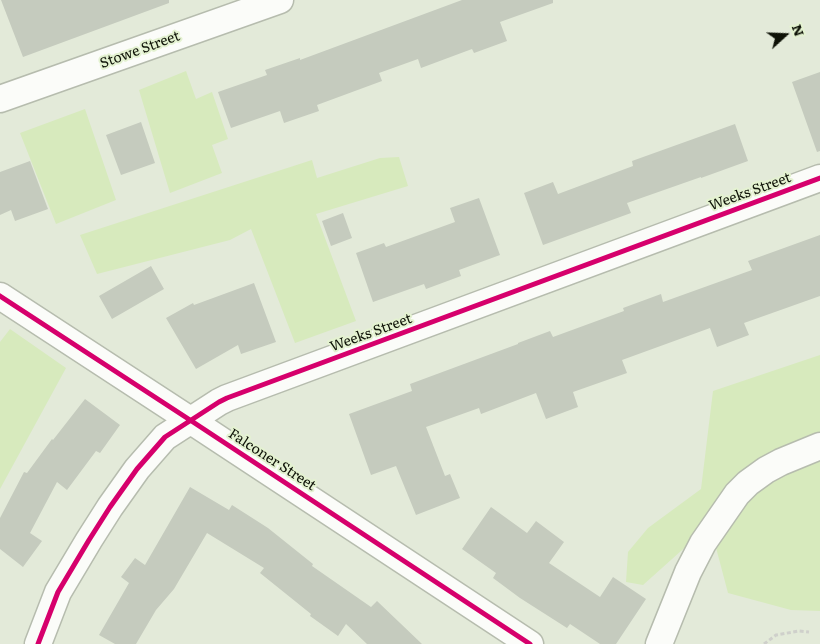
<!DOCTYPE html>
<html>
<head>
<meta charset="utf-8">
<style>
	body { margin:0 }
	#map { position:relative; width:820px; height:644px; overflow:hidden; background:#e3ead9; font-family:Literata,serif }
	canvas { display:block }
	.north { position:absolute; left:760px; top:10px; width:50px; height:50px; -webkit-text-stroke:4px #e4f2d1; paint-order:stroke; rotate:70deg; font-size:14px; font-weight:700; line-height:20px; text-align:center; color:#0e1207 }
	.north::after { content:''; display:block; margin:auto; width:18px; height:22px; background:#0e1207; clip-path:polygon(50% 0,100% 100%,50% 72%,0 100%) }
</style>
</head>
<body>
<div id="map">
<canvas width="820" height="644"></canvas>
<div class="north">N</div>
</div>
<script>
const ctx = document.querySelector('canvas').getContext('2d');
ctx.lineJoin = 'round';
function fillPath(path, color) {
  ctx.fillStyle = color;
  ctx.fill(path, 'evenodd');
}
function trace(path, color, width, dash) {
  ctx.strokeStyle = color;
  ctx.lineWidth = width;
  ctx.lineCap = dash ? 'butt' : 'round';
  ctx.setLineDash(dash || []);
  ctx.stroke(path);
}
function label(font, color, halo, rows, align = 'center') {
  ctx.font = font + ' Literata,serif';
  ctx.lineWidth = 4;
  ctx.setLineDash([]);
  ctx.textBaseline = 'middle';
  ctx.strokeStyle = halo;
  ctx.fillStyle = color;
  for (const [text, x, y, turn = 0] of rows) {
    ctx.save();
    ctx.translate(x, y);
    ctx.rotate((+turn || 0) * Math.PI / 180);
    ctx.textAlign = isNaN(turn) ? turn : align;
    if (halo) ctx.strokeText(text, 0, 0);
    ctx.fillText(text, 0, 0);
    ctx.restore();
  }
}
const green = new Path2D(`
	M 186,71 L 196,99 L 212,92 L 228,139 L 212,145 L 222,173 L 170,193 L 139,90 Z
	M 85,109 L 116,200 L 56,224 L 20,133 Z
	M 399,157 L 408,186 L 316,214 L 356,321 L 295,343 L 251,229 L 230,240 L 97,274 L 80,235 L 312,160 L 317,178 L 380,158 Z
	M 10,329 L 66,368 L 0,489 L 0,342 Z
	M 820,355 L 820,611 L 791,610 L 728,593 L 710,525 L 643,585 L 626,582 L 628,552 L 648,528 L 701,489 L 713,391 Z`);
const building = new Path2D(`
	M 1,0 L 169,0 L 169,3 L 23,57 Z
	M 462,0 L 553,0 L 553,3 L 500,22 L 507,41 L 474,53 L 472,49 L 421,68 L 418,59 L 379,73 L 382,81 L 317,105 L 319,111 L 284,123 L 280,111 L 231,128 L 218,92 L 267,75 L 265,70 L 300,58 L 300,60 Z
	M 820,72 L 820,151 L 817,152 L 792,82 Z
	M 141,122 L 155,163 L 121,175 L 106,135 Z
	M 735,124 L 748,161 L 701,178 L 701,177 L 627,203 L 631,213 L 543,245 L 524,193 L 553,182 L 558,194 L 633,166 L 632,161 Z
	M 30,161 L 48,209 L 15,221 L 11,210 L 0,215 L 0,172 Z
	M 479,198 L 500,255 L 459,270 L 461,276 L 426,289 L 424,284 L 373,302 L 356,253 L 384,243 L 386,247 L 455,222 L 450,208 Z
	M 343,213 L 352,238 L 331,246 L 322,221 Z
	M 820,235 L 820,296 L 744,323 L 749,335 L 717,347 L 710,328 L 622,360 L 627,373 L 573,392 L 578,407 L 546,419 L 536,393 L 481,414 L 479,408 L 426,427 L 445,476 L 450,474 L 460,498 L 416,515 L 396,466 L 371,475 L 349,414 L 412,391 L 410,384 L 518,344 L 518,343 L 550,331 L 553,337 L 624,311 L 623,308 L 661,294 L 663,302 L 752,270 L 748,261 Z
	M 151,266 L 164,289 L 112,319 L 99,296 Z
	M 254,283 L 276,342 L 241,354 L 238,345 L 196,369 L 166,318 L 193,303 L 194,305 Z
	M 85,399 L 120,425 L 100,453 L 96,451 L 67,490 L 57,482 L 30,533 L 42,541 L 23,567 L 0,549 L 0,518 L 24,472 L 27,473 L 52,439 L 53,440 Z
	M 190,487 L 229,510 L 232,505 L 268,528 L 313,564 L 312,566 L 371,607 L 377,601 L 422,644 L 367,644 L 346,624 L 338,636 L 310,616 L 311,614 L 260,573 L 264,568 L 207,533 L 174,589 L 156,610 L 136,644 L 115,644 L 99,635 L 129,583 L 121,577 L 135,558 L 145,565 Z
	M 491,507 L 527,533 L 536,521 L 564,542 L 549,563 L 600,597 L 613,577 L 646,599 L 616,644 L 600,644 L 570,624 L 567,628 L 520,598 L 493,578 L 496,573 L 462,549 Z`);
const path = new Path2D(`
	M 764,644 L 776,635 L 799,631 L 809,632`);
const minor = new Path2D(`
	M 0,99 L 280,0
	M 0,296 L 190,420 L 530,644
	M 38,644 L 58,592 L 89,540 L 110,507 L 137,469 L 165,437 L 219,402 L 227,398 L 820,178
	M 659,644 L 688,572 L 703,543 L 737,494 L 748,483 L 766,470 L 781,462 L 820,446`);
const cycleway = new Path2D(`
	M 0,296 L 190,420 L 530,644
	M 38,644 L 58,592 L 89,540 L 110,507 L 137,469 L 165,437 L 219,402 L 227,398 L 820,178`);
const streetNames = [
	["Stowe Street",140,50,-20],
	["Weeks Street",750,192,-20],
	["Weeks Street",371,333,-20],
	["Falconer Street",272,460,33]
];
fillPath(green, '#d7eabd');
fillPath(building, '#c5cbbe');
trace(minor, '#b6bcae', 29);
trace(path, '#cfd0cb', 3, [4, 2.5]);
trace(minor, '#fbfcf9', 26);
trace(cycleway, '#d6006c', 5);
label('14px', '#0e1207', '#e4f2d1', streetNames);
</script>
</body>
</html>
